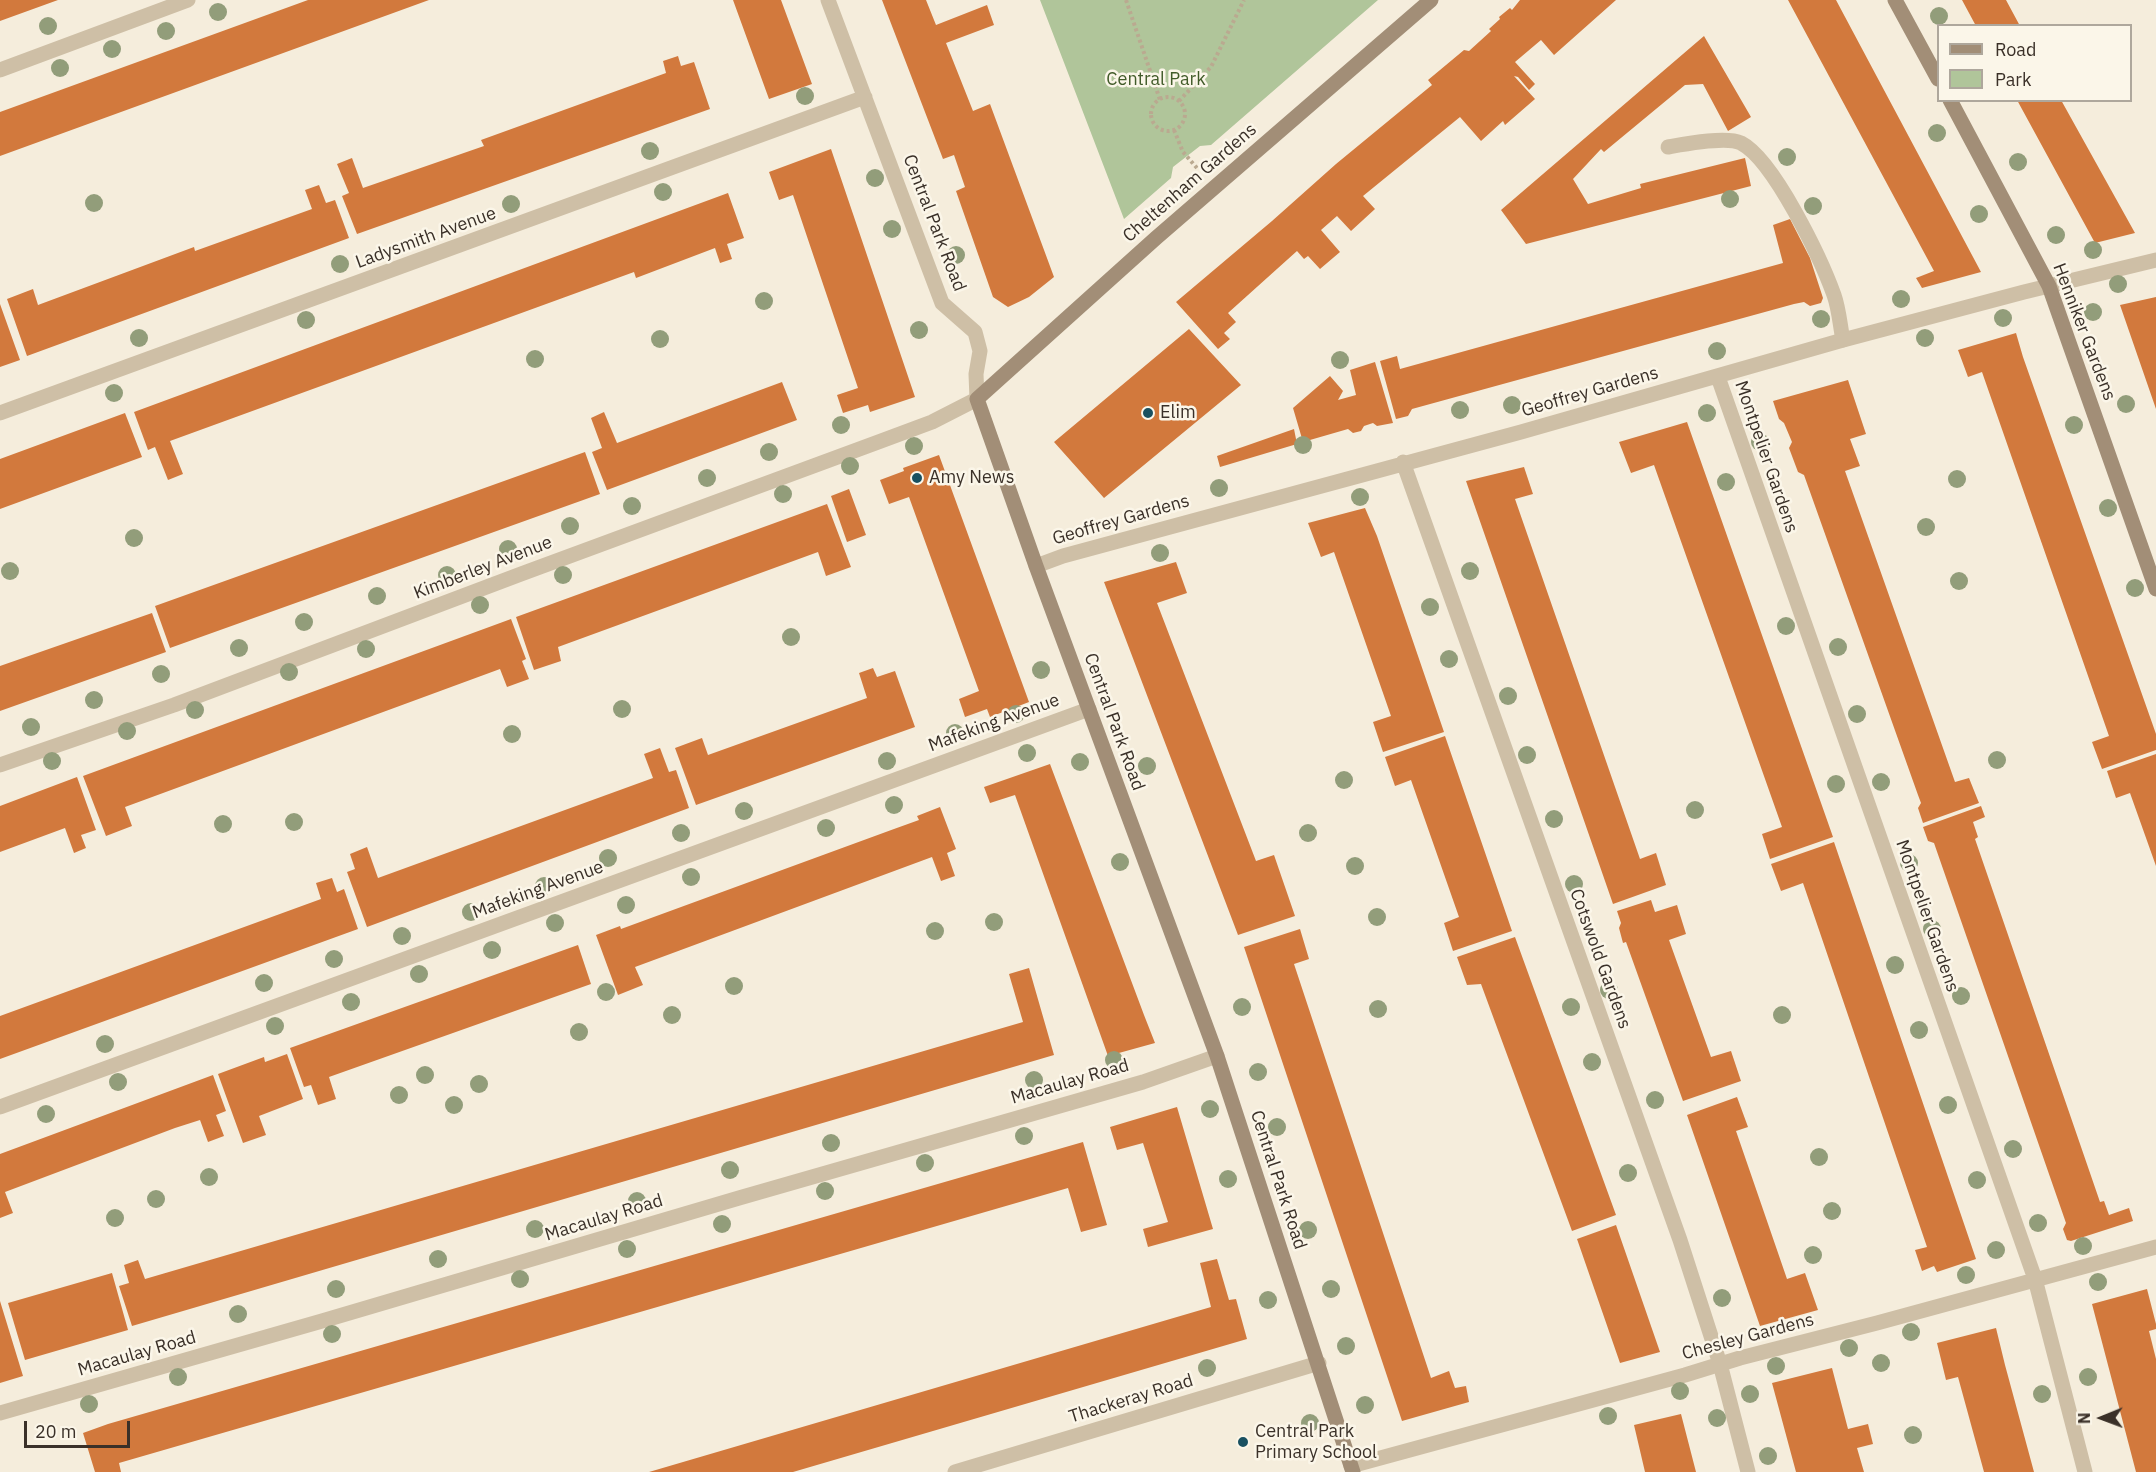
<!DOCTYPE html>
<html>
<head>
<meta charset="utf-8">
<style>
	body { margin:0 }
	#map { position:relative; width:2156px; height:1472px; overflow:hidden; background:#f5eddc; font-family:"IBM Plex Sans",sans-serif }
	canvas { display:block }
	.legend { position:absolute; left:1937px; top:24px; width:195px; height:78px; box-sizing:border-box; background:#fbf6e9; border:2px solid #aea79c; margin:0; padding:8px 10px; list-style:none; font-size:18px; color:#3a3028 }
	.legend li { display:flex; align-items:center; gap:12px; height:30px }
	.legend b { width:30px; border:2px solid #aea79c }
	.north { position:absolute; left:2072px; top:1388px; width:60px; height:60px; -webkit-text-stroke:4px #fbf6e9; paint-order:stroke; rotate:269deg; font-size:16px; font-weight:700; line-height:24px; text-align:center; color:#3a3028 }
	.north::after { content:''; display:block; margin:auto; width:21px; height:27px; background:#3a3028; clip-path:polygon(50% 0,100% 100%,50% 72%,0 100%) }
	.scale { position:absolute; left:24px; top:1421px; width:106px; height:27px; box-sizing:border-box; border:3px solid #3a3028; border-top:0; padding-left:8px; font-size:18px; line-height:21px; white-space:nowrap; color:#3a3028; -webkit-text-stroke:4px #fbf6e9; paint-order:stroke }
</style>
</head>
<body>
<div id="map">
<canvas width="2156" height="1472"></canvas>
<ul class="legend">
<li><b style="height:8px;background:#a28e77"></b>Road</li>
<li><b style="height:16px;background:#b0c59a"></b>Park</li>
</ul>
<div class="north">N</div>
<div class="scale">20 m</div>
</div>
<script>
const ctx = document.querySelector('canvas').getContext('2d');
ctx.lineJoin = 'round';
function fillPath(path, color) {
  ctx.fillStyle = color;
  ctx.fill(path, 'evenodd');
}
function trace(path, color, width, dash) {
  ctx.strokeStyle = color;
  ctx.lineWidth = width;
  ctx.lineCap = dash ? 'butt' : 'round';
  ctx.setLineDash(dash || []);
  ctx.stroke(path);
}
function label(font, color, halo, rows, align = 'center') {
  ctx.font = font + ' "IBM Plex Sans",sans-serif';
  ctx.lineWidth = 5;
  ctx.setLineDash([]);
  ctx.textBaseline = 'middle';
  ctx.strokeStyle = halo;
  ctx.fillStyle = color;
  for (const [text, x, y, turn = 0] of rows) {
    ctx.save();
    ctx.translate(x, y);
    ctx.rotate((+turn || 0) * Math.PI / 180);
    ctx.textAlign = isNaN(turn) ? turn : align;
    if (halo) ctx.strokeText(text, 0, 0);
    ctx.fillText(text, 0, 0);
    ctx.restore();
  }
}
const green = new Path2D(`
	M 1040,0 L 1378,0 L 1211,145 L 1200,146 L 1173,167 L 1171,178 L 1124,219 Z`);
const building = new Path2D(`
	M 0,0 L 58,0 L 0,21 Z
	M 308,0 L 429,0 L 0,156 L 0,112 Z
	M 733,0 L 781,0 L 812,84 L 769,99 Z
	M 882,0 L 926,0 L 936,25 L 987,5 L 994,25 L 946,43 L 973,111 L 990,104 L 1054,277 L 1029,297 L 1008,307 L 993,297 L 956,191 L 965,187 L 954,155 L 943,159 Z
	M 1520,0 L 1616,0 L 1554,55 L 1541,40 L 1515,62 L 1535,84 L 1529,90 L 1518,77 L 1514,76 L 1535,99 L 1505,125 L 1503,121 L 1481,141 L 1460,117 L 1363,196 L 1375,209 L 1351,231 L 1337,216 L 1321,230 L 1340,252 L 1320,269 L 1308,256 L 1304,259 L 1297,251 L 1228,313 L 1236,322 L 1224,333 L 1230,339 L 1218,349 L 1176,302 L 1272,221 L 1336,164 L 1432,85 L 1428,80 L 1464,50 L 1469,51 L 1491,31 L 1489,29 L 1500,19 L 1499,17 L 1510,8 L 1512,10 Z
	M 1788,0 L 1836,0 L 1981,272 L 1922,288 L 1916,278 L 1934,271 Z
	M 1962,0 L 2006,0 L 2020,26 L 1976,26 Z
	M 1704,36 L 1751,117 L 1728,131 L 1703,84 L 1685,85 L 1604,152 L 1601,149 L 1573,179 L 1588,204 L 1641,188 L 1640,184 L 1745,158 L 1751,186 L 1526,244 L 1501,210 Z
	M 678,56 L 681,66 L 694,62 L 710,109 L 357,234 L 342,196 L 349,193 L 337,164 L 352,158 L 363,188 L 484,146 L 481,140 L 666,73 L 663,61 Z
	M 2017,100 L 2061,100 L 2135,233 L 2095,243 Z
	M 831,149 L 915,397 L 870,412 L 868,405 L 843,413 L 837,395 L 858,388 L 793,195 L 779,200 L 769,172 Z
	M 319,185 L 326,203 L 335,200 L 349,238 L 27,356 L 7,299 L 33,289 L 38,305 L 194,247 L 195,251 L 312,209 L 305,190 Z
	M 728,193 L 744,238 L 727,244 L 732,259 L 720,263 L 715,248 L 636,278 L 634,272 L 170,441 L 183,474 L 168,480 L 155,447 L 148,450 L 134,412 Z
	M 1790,219 L 1810,258 L 1823,298 L 1821,303 L 1810,306 L 1804,302 L 1794,304 L 1412,409 L 1408,416 L 1396,419 L 1380,361 L 1397,356 L 1400,369 L 1783,263 L 1773,225 Z
	M 2156,297 L 2156,409 L 2120,305 Z
	M 0,304 L 20,360 L 0,367 Z
	M 1189,329 L 1241,385 L 1104,498 L 1054,442 Z
	M 2016,333 L 2023,357 L 2156,734 L 2156,750 L 2102,769 L 2092,742 L 2109,736 L 1982,372 L 1968,377 L 1958,350 Z
	M 1375,362 L 1393,423 L 1377,426 L 1373,423 L 1364,426 L 1361,431 L 1353,433 L 1348,429 L 1303,442 L 1293,408 L 1330,376 L 1343,391 L 1338,400 L 1356,395 L 1350,370 Z
	M 1848,380 L 1866,434 L 1850,439 L 1860,466 L 1845,471 L 1955,782 L 1969,778 L 1979,803 L 1923,823 L 1918,808 L 1921,803 L 1918,795 L 1804,475 L 1798,472 L 1789,448 L 1792,442 L 1784,423 L 1779,419 L 1773,401 Z
	M 782,382 L 797,420 L 607,490 L 592,452 L 602,448 L 591,418 L 604,412 L 617,443 Z
	M 125,413 L 142,457 L 0,509 L 0,459 Z
	M 1687,422 L 1833,837 L 1770,859 L 1762,834 L 1782,827 L 1654,465 L 1631,473 L 1619,442 Z
	M 1294,429 L 1297,444 L 1220,467 L 1217,456 Z
	M 585,452 L 600,494 L 170,648 L 155,606 Z
	M 939,455 L 1029,702 L 990,717 L 987,709 L 965,717 L 959,699 L 979,691 L 909,497 L 889,504 L 880,480 L 904,471 L 903,468 Z
	M 1524,467 L 1533,494 L 1515,499 L 1640,859 L 1656,853 L 1666,885 L 1613,904 L 1466,481 Z
	M 849,489 L 866,535 L 847,542 L 831,496 Z
	M 827,504 L 851,567 L 826,576 L 818,552 L 558,647 L 561,661 L 534,670 L 516,617 Z
	M 1365,508 L 1377,536 L 1444,732 L 1383,752 L 1373,722 L 1391,716 L 1334,552 L 1321,557 L 1308,523 Z
	M 1176,562 L 1187,593 L 1157,603 L 1256,861 L 1274,855 L 1295,916 L 1238,935 L 1104,582 Z
	M 152,613 L 166,652 L 0,711 L 0,666 Z
	M 511,619 L 526,659 L 522,661 L 529,679 L 507,687 L 500,669 L 125,807 L 132,826 L 106,836 L 83,776 Z
	M 873,668 L 877,677 L 895,671 L 915,727 L 696,805 L 675,748 L 702,738 L 708,755 L 867,698 L 859,673 Z
	M 1445,736 L 1512,931 L 1453,951 L 1444,923 L 1459,917 L 1411,780 L 1395,786 L 1385,757 Z
	M 660,748 L 669,772 L 676,770 L 689,808 L 367,927 L 347,872 L 355,869 L 350,854 L 367,847 L 378,878 L 653,778 L 644,754 Z
	M 2156,754 L 2156,866 L 2130,793 L 2116,798 L 2107,771 Z
	M 1050,764 L 1144,1015 L 1155,1043 L 1108,1056 L 1015,795 L 990,803 L 984,787 Z
	M 77,777 L 96,830 L 81,835 L 86,848 L 74,853 L 65,828 L 0,852 L 0,806 Z
	M 1981,806 L 1985,817 L 1973,822 L 1978,837 L 1975,839 L 2100,1202 L 2104,1201 L 2109,1215 L 2129,1208 L 2133,1221 L 2071,1241 L 2067,1240 L 2063,1229 L 2066,1223 L 1934,843 L 1928,841 L 1923,827 Z
	M 940,807 L 956,849 L 947,853 L 955,876 L 941,881 L 932,857 L 635,967 L 643,985 L 618,995 L 596,935 L 620,926 L 621,929 L 894,829 L 919,820 L 917,816 Z
	M 1834,842 L 1976,1259 L 1937,1272 L 1934,1266 L 1922,1271 L 1915,1250 L 1927,1247 L 1803,883 L 1781,891 L 1771,864 Z
	M 332,878 L 337,892 L 344,889 L 358,929 L 0,1059 L 0,1016 L 321,899 L 316,883 Z
	M 1651,900 L 1655,912 L 1677,905 L 1686,934 L 1669,940 L 1711,1057 L 1731,1051 L 1741,1081 L 1683,1101 L 1626,942 L 1623,943 L 1619,928 L 1621,923 L 1617,911 Z
	M 1300,929 L 1309,959 L 1294,964 L 1431,1378 L 1449,1371 L 1455,1388 L 1466,1386 L 1469,1402 L 1402,1421 L 1244,947 Z
	M 1515,937 L 1616,1215 L 1572,1231 L 1481,984 L 1467,985 L 1457,957 Z
	M 578,945 L 591,984 L 329,1077 L 336,1099 L 318,1105 L 311,1085 L 304,1087 L 290,1048 Z
	M 1029,968 L 1054,1055 L 132,1326 L 119,1286 L 129,1283 L 124,1265 L 138,1260 L 145,1279 L 1023,1022 L 1009,974 Z
	M 287,1054 L 303,1099 L 259,1116 L 266,1135 L 243,1143 L 218,1074 L 264,1057 L 265,1062 Z
	M 213,1075 L 226,1111 L 216,1115 L 224,1136 L 208,1142 L 200,1120 L 175,1128 L 5,1192 L 13,1213 L 0,1218 L 0,1154 Z
	M 1737,1097 L 1748,1127 L 1736,1131 L 1787,1279 L 1805,1273 L 1818,1310 L 1760,1326 L 1687,1115 Z
	M 1177,1107 L 1213,1229 L 1148,1247 L 1143,1229 L 1168,1222 L 1143,1143 L 1117,1150 L 1110,1127 Z
	M 1083,1142 L 1107,1225 L 1081,1232 L 1068,1188 L 119,1463 L 121,1472 L 95,1472 L 83,1433 L 108,1424 Z
	M 1616,1225 L 1660,1352 L 1620,1363 L 1577,1239 Z
	M 1217,1259 L 1229,1300 L 1236,1299 L 1247,1339 L 793,1472 L 649,1472 L 1211,1307 L 1200,1263 Z
	M 112,1273 L 128,1330 L 25,1360 L 8,1303 Z
	M 2147,1289 L 2156,1324 L 2156,1329 L 2149,1331 L 2156,1359 L 2156,1472 L 2136,1472 L 2092,1304 Z
	M 0,1301 L 23,1376 L 0,1383 Z
	M 1996,1328 L 2005,1365 L 2034,1472 L 1984,1472 L 1958,1377 L 1946,1380 L 1937,1343 Z
	M 1832,1368 L 1848,1429 L 1868,1424 L 1873,1444 L 1857,1448 L 1864,1472 L 1796,1472 L 1772,1383 Z
	M 1681,1414 L 1696,1472 L 1645,1472 L 1634,1425 Z`);
const path = new Path2D(`
	M 1126,0 L 1160,100
	M1151 114a17 17 0 1 1 34 0a17 17 0 1 1-34 0Z
	M 1179,101 L 1211,67 L 1244,0
	M 1174,130 L 1183,152 L 1197,168`);
const lane = new Path2D(`
	M 1668,147 C 1685,144 1726,136 1741,143 C 1774,160 1821,259 1834,295 C 1839,309 1840,325 1843,340`);
const street = new Path2D(`
	M 0,70 L 188,0
	M 1718,377 L 2035,1279 L 2085,1472
	M 0,413 L 865,97
	M 1403,462 L 1680,1240 L 1720,1364 L 1748,1472
	M 1036,566 L 1063,556 L 1521,432 L 1843,340 L 2024,292 L 2156,260
	M 0,765 L 174,705 L 521,574 L 881,441 L 932,422 L 977,399 L 976,374 L 980,351 L 975,332 L 942,303 L 828,0
	M 0,1107 L 1089,709
	M 0,1413 L 322,1321 L 739,1198 L 1143,1082 L 1217,1056
	M 1351,1466 L 1685,1375 L 1740,1358 L 1877,1323 L 2156,1247
	M 955,1472 L 1319,1363`);
const secondary = new Path2D(`
	M 1895,0 L 1938,79
	M 1950,100 L 2049,286 L 2156,589
	M 1353,1472 L 1217,1056 L 1036,566 L 977,399 L 1156,238 L 1431,0`);
const trees = [
	[218,12],
	[1939,16],
	[48,26],
	[166,31],
	[112,49],
	[60,68],
	[805,96],
	[1937,133],
	[650,151],
	[1787,157],
	[2018,162],
	[875,178],
	[663,192],
	[1730,199],
	[94,203],
	[511,204],
	[1813,206],
	[1979,214],
	[892,229],
	[2056,235],
	[2093,250],
	[956,255],
	[340,264],
	[2118,284],
	[1901,299],
	[764,301],
	[2093,312],
	[2003,318],
	[1821,319],
	[306,320],
	[919,330],
	[139,338],
	[1925,338],
	[660,339],
	[1717,351],
	[535,359],
	[1340,360],
	[114,393],
	[2126,404],
	[1512,405],
	[1460,410],
	[1707,413],
	[841,425],
	[2074,425],
	[1760,442],
	[1303,445],
	[914,446],
	[769,452],
	[850,466],
	[707,478],
	[1957,479],
	[1726,482],
	[1219,488],
	[783,494],
	[1360,497],
	[632,506],
	[2108,508],
	[570,526],
	[1926,527],
	[134,538],
	[508,549],
	[1160,553],
	[10,571],
	[1470,571],
	[447,575],
	[563,575],
	[1959,581],
	[2135,588],
	[377,596],
	[480,605],
	[1430,607],
	[304,622],
	[1786,626],
	[791,637],
	[1838,647],
	[239,648],
	[366,649],
	[1449,659],
	[1041,670],
	[289,672],
	[161,674],
	[1508,696],
	[94,700],
	[622,709],
	[195,710],
	[1016,714],
	[1857,714],
	[31,727],
	[127,731],
	[955,733],
	[512,734],
	[1027,753],
	[1527,755],
	[1997,760],
	[52,761],
	[887,761],
	[1080,762],
	[1147,766],
	[1344,780],
	[1881,782],
	[1836,784],
	[894,805],
	[1695,810],
	[744,811],
	[1554,819],
	[294,822],
	[223,824],
	[826,828],
	[681,833],
	[1308,833],
	[608,858],
	[1120,862],
	[1909,863],
	[1355,866],
	[691,877],
	[1574,884],
	[544,886],
	[626,905],
	[471,912],
	[1377,917],
	[994,922],
	[555,923],
	[1932,929],
	[935,931],
	[402,936],
	[492,950],
	[334,959],
	[1895,965],
	[419,974],
	[264,983],
	[734,986],
	[1609,990],
	[606,992],
	[1961,996],
	[351,1002],
	[1242,1007],
	[1571,1007],
	[1378,1009],
	[672,1015],
	[1782,1015],
	[275,1026],
	[1919,1030],
	[579,1032],
	[105,1044],
	[1114,1060],
	[1592,1062],
	[1258,1072],
	[425,1075],
	[1034,1080],
	[118,1082],
	[479,1084],
	[399,1095],
	[1655,1100],
	[454,1105],
	[1948,1105],
	[1210,1109],
	[46,1114],
	[1277,1127],
	[1024,1136],
	[831,1143],
	[2013,1149],
	[1819,1157],
	[925,1163],
	[730,1170],
	[1628,1173],
	[209,1177],
	[1228,1179],
	[1977,1180],
	[825,1191],
	[156,1199],
	[637,1201],
	[1832,1211],
	[115,1218],
	[2038,1223],
	[722,1224],
	[535,1229],
	[1308,1230],
	[2083,1246],
	[627,1249],
	[1996,1250],
	[1813,1255],
	[438,1259],
	[1966,1275],
	[520,1279],
	[2098,1282],
	[336,1289],
	[1331,1289],
	[1722,1298],
	[1268,1300],
	[238,1314],
	[1911,1332],
	[332,1334],
	[1346,1346],
	[1849,1348],
	[1881,1363],
	[1776,1366],
	[1207,1368],
	[178,1377],
	[2088,1377],
	[1680,1391],
	[1750,1394],
	[2042,1394],
	[89,1404],
	[1365,1405],
	[1608,1416],
	[1717,1418],
	[1310,1423],
	[1913,1435],
	[1768,1456]
];
const markers = [
	[1148,413,6,"#195060"],
	[917,478,6,"#195060"],
	[1243,1442,6,"#195060"]
];
const parkNames = [
	["Central Park",1156,80]
];
const streetNames = [
	["Cheltenham Gardens",1190,183,-41],
	["Central Park Road",934,223,69],
	["Ladysmith Avenue",426,238,-20],
	["Henniker Gardens",2084,332,69],
	["Geoffrey Gardens",1590,392,-16],
	["Montpelier Gardens",1766,457,71],
	["Geoffrey Gardens",1121,520,-16],
	["Kimberley Avenue",483,568,-21],
	["Central Park Road",1114,722,70],
	["Mafeking Avenue",994,723,-20],
	["Mafeking Avenue",538,890,-20],
	["Montpelier Gardens",1927,916,71],
	["Cotswold Gardens",1600,959,70],
	["Macaulay Road",1070,1082,-16],
	["Central Park Road",1278,1180,72],
	["Macaulay Road",604,1218,-17],
	["Chesley Gardens",1748,1337,-15],
	["Macaulay Road",137,1354,-16],
	["Thackeray Road",1131,1399,-17]
];
const poiNames = [
	["Elim",1160,413],
	["Amy News",929,478],
	["Central Park",1255,1432],
	["Primary School",1255,1453]
];
fillPath(green, '#b0c59a');
fillPath(building, '#d2793d');
trace(path, '#baa990', 4, [3, 3]);
trace(lane, '#cebfa6', 15);
trace(street, '#cebfa6', 15);
trace(secondary, '#a28e77', 15);
ctx.fillStyle = '#929d7a';
for (const [x, y] of trees) {
  ctx.beginPath();
  ctx.arc(x, y, 9, 0, 2 * Math.PI);
  ctx.fill();
}
for (const [x, y, r, color] of markers) {
  const dot = new Path2D();
  dot.arc(x, y, r, 0, 2 * Math.PI);
  ctx.fillStyle = color;
  ctx.fill(dot);
  trace(dot, '#fbf6e9', 2);
}
label('18px', '#415b29', '#fbf6e9', parkNames);
label('18px', '#3a3028', '#fbf6e9', streetNames);
label('18px', '#3a3028', '#fbf6e9', poiNames, 'left');
</script>
</body>
</html>
